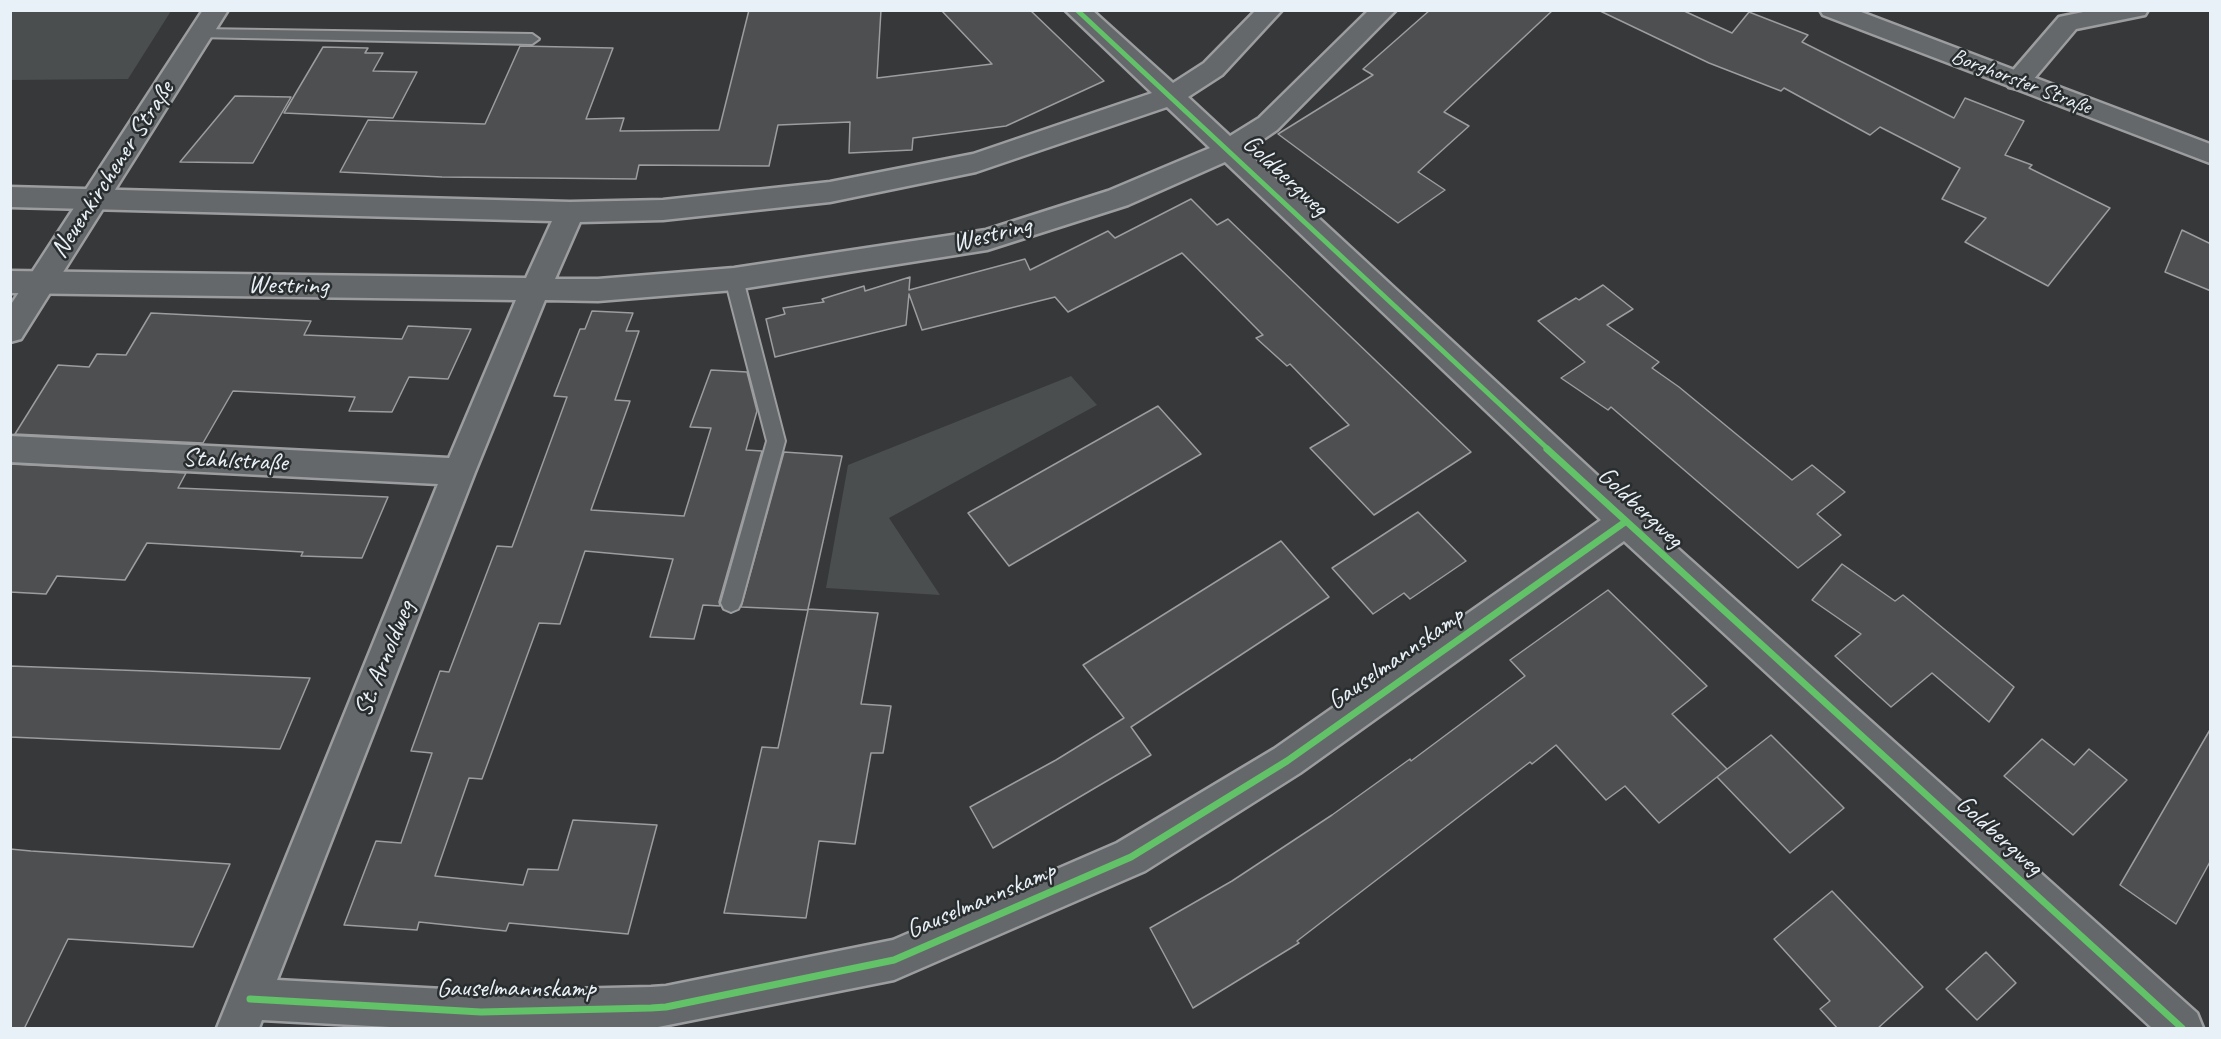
<!DOCTYPE html>
<html>
<head>
<meta charset="utf-8">
<style>
	body { margin:0 }
	#map { position:relative; width:2221px; height:1039px; overflow:hidden; background:#363839; font-family:Caveat,sans-serif }
	canvas { display:block }
	.frame { position:absolute; inset:0; border:12px solid #e8f1f8; pointer-events:none }
</style>
</head>
<body>
<div id="map">
<canvas width="2221" height="1039"></canvas>
<div class="frame"></div>
</div>
<script>
const ctx = document.querySelector('canvas').getContext('2d');
ctx.lineJoin = 'round';
function fillPath(path, color) {
  ctx.fillStyle = color;
  ctx.fill(path, 'evenodd');
}
function trace(path, color, width, dash) {
  ctx.strokeStyle = color;
  ctx.lineWidth = width;
  ctx.lineCap = dash ? 'butt' : 'round';
  ctx.setLineDash(dash || []);
  ctx.stroke(path);
}
function label(font, color, halo, rows, align = 'center') {
  ctx.font = font + ' Caveat,sans-serif';
  ctx.lineWidth = 5;
  ctx.setLineDash([]);
  ctx.textBaseline = 'middle';
  ctx.strokeStyle = halo;
  ctx.fillStyle = color;
  for (const [text, x, y, turn = 0] of rows) {
    ctx.save();
    ctx.translate(x, y);
    ctx.rotate((+turn || 0) * Math.PI / 180);
    ctx.textAlign = isNaN(turn) ? turn : align;
    if (halo) ctx.strokeText(text, 0, 0);
    ctx.fillText(text, 0, 0);
    ctx.restore();
  }
}
const green = new Path2D(`
	M 10,11 L 11,10 L 171,11 L 128,79 L 11,80 Z
	M 1071,376 L 1097,405 L 889,518 L 940,595 L 826,588 L 848,465 Z`);
const building = new Path2D(`
	M 749,10 L 881,10 L 877,78 L 992,64 L 941,10 L 1030,10 L 1104,81 L 1006,126 L 913,138 L 912,150 L 849,153 L 850,122 L 778,125 L 769,166 L 639,165 L 636,179 L 442,177 L 340,172 L 368,120 L 485,124 L 520,46 L 613,48 L 586,119 L 624,118 L 620,131 L 719,130 Z
	M 1430,10 L 1553,10 L 1444,112 L 1469,126 L 1418,172 L 1445,190 L 1398,223 L 1278,134 L 1373,75 L 1363,69 Z
	M 1598,10 L 1682,10 L 1732,33 L 1749,12 L 1808,35 L 1802,42 L 1954,118 L 1965,98 L 2024,121 L 2005,155 L 2032,165 L 2029,168 L 2110,208 L 2048,286 L 1965,242 L 1986,218 L 1942,199 L 1960,168 L 1880,127 L 1870,135 L 1784,88 L 1781,91 L 1709,63 Z
	M 323,47 L 368,48 L 365,53 L 383,53 L 373,71 L 417,72 L 393,118 L 284,113 Z
	M 235,96 L 291,97 L 253,163 L 180,162 Z
	M 1191,199 L 1217,225 L 1228,219 L 1471,452 L 1374,515 L 1310,448 L 1349,425 L 1290,364 L 1287,366 L 1256,338 L 1263,335 L 1182,253 L 1068,312 L 1055,297 L 922,330 L 909,294 L 906,325 L 775,357 L 766,319 L 785,314 L 783,308 L 824,302 L 822,299 L 864,286 L 865,291 L 910,277 L 909,290 L 1025,259 L 1030,270 L 1108,231 L 1115,238 Z
	M 2182,230 L 2211,244 L 2211,291 L 2165,272 Z
	M 1603,285 L 1633,309 L 1607,325 L 1659,362 L 1652,368 L 1679,387 L 1792,480 L 1812,465 L 1845,492 L 1817,514 L 1841,535 L 1798,568 L 1611,407 L 1608,410 L 1561,378 L 1585,362 L 1538,321 L 1576,298 L 1579,300 Z
	M 592,311 L 633,313 L 626,331 L 639,331 L 615,400 L 630,401 L 591,510 L 684,516 L 711,428 L 690,427 L 711,370 L 747,372 L 757,411 L 746,450 L 762,451 L 719,602 L 720,606 L 703,605 L 694,639 L 650,637 L 673,559 L 585,551 L 560,624 L 539,623 L 482,779 L 469,778 L 435,876 L 523,885 L 528,869 L 558,870 L 573,820 L 657,825 L 628,934 L 509,923 L 506,931 L 419,922 L 417,930 L 344,925 L 376,841 L 401,843 L 432,753 L 411,751 L 440,671 L 449,672 L 497,546 L 512,547 L 567,397 L 554,396 L 580,329 L 585,329 Z
	M 151,313 L 311,321 L 304,335 L 402,339 L 408,326 L 471,329 L 448,379 L 409,377 L 392,412 L 349,411 L 355,397 L 233,391 L 203,443 L 15,434 L 58,365 L 89,367 L 97,354 L 126,355 Z
	M 1158,406 L 1201,454 L 1009,566 L 968,513 Z
	M 784,452 L 842,456 L 808,609 L 878,613 L 861,704 L 891,706 L 883,753 L 871,753 L 855,844 L 819,841 L 806,918 L 724,913 L 762,747 L 778,748 L 808,610 L 741,607 Z
	M 10,464 L 186,473 L 178,488 L 388,497 L 362,558 L 301,556 L 303,552 L 147,543 L 125,580 L 57,576 L 46,594 L 10,592 Z
	M 1418,512 L 1466,561 L 1410,599 L 1404,593 L 1373,614 L 1332,568 Z
	M 1281,541 L 1329,597 L 1131,727 L 1151,755 L 993,848 L 970,807 L 1056,760 L 1124,718 L 1083,665 Z
	M 1842,564 L 1895,601 L 1903,595 L 2014,687 L 1989,722 L 1932,673 L 1891,707 L 1835,656 L 1861,634 L 1812,600 Z
	M 1608,590 L 1707,686 L 1672,714 L 1727,769 L 1659,823 L 1625,786 L 1606,800 L 1556,745 L 1532,764 L 1530,762 L 1297,941 L 1299,943 L 1193,1008 L 1150,928 L 1232,881 L 1332,815 L 1410,759 L 1411,761 L 1525,676 L 1510,660 Z
	M 10,666 L 147,671 L 310,678 L 280,749 L 10,737 Z
	M 2211,728 L 2211,860 L 2176,924 L 2120,885 Z
	M 1771,735 L 1844,808 L 1790,853 L 1717,777 Z
	M 2042,739 L 2074,765 L 2089,749 L 2127,780 L 2073,835 L 2004,776 Z
	M 10,849 L 31,851 L 230,864 L 193,947 L 68,939 L 24,1029 L 10,1029 Z
	M 1832,891 L 1923,987 L 1877,1029 L 1838,1029 L 1820,1009 L 1830,1001 L 1774,939 Z
	M 1986,952 L 2016,983 L 1977,1020 L 1946,989 Z`);
const service = new Path2D(`
	M 201,29 L 532,34 L 539,39 L 532,44 L 196,37 L 194,34 L 196,31 Z
	M 734,273 L 740,274 L 743,279 L 785,441 L 741,603 L 738,609 L 731,612 L 724,609 L 721,603 L 767,441 L 725,279 L 728,274 Z`);
const minor = new Path2D(`
	M 1065,10 L 1092,10 L 1173,83 L 1204,63 L 1256,10 L 1282,10 L 1222,75 L 1188,97 L 1230,136 L 1259,118 L 1369,10 L 1396,10 L 1277,130 L 1246,151 L 1637,512 L 2197,1013 L 2203,1028 L 2152,1028 L 1624,541 L 1300,773 L 1145,871 L 894,980 L 653,1028 L 408,1028 L 262,1020 L 259,1028 L 217,1028 L 438,484 L 10,462 L 10,436 L 449,458 L 516,300 L 10,293 L 10,271 L 526,278 L 552,221 L 10,207 L 10,187 L 570,202 L 663,200 L 830,182 L 973,154 L 1152,93 ZM 1167,107 L 1210,148 L 1108,191 L 986,230 L 734,268 L 598,279 L 555,279 L 580,222 L 663,220 L 830,202 L 976,172 ZM 1225,162 L 1601,520 L 1274,749 L 1117,843 L 893,940 L 666,986 L 651,987 L 481,991 L 277,980 L 475,472 L 545,300 L 598,301 L 734,290 L 987,250 L 1128,205 Z
	M 2093,10 L 2148,10 L 2145,15 L 2076,29 L 2027,87 L 2018,89 L 2009,87 L 2005,81 L 2009,75 L 2059,17 Z`);
const secondary = new Path2D(`
	M 203,10 L 228,10 L 21,339 L 10,342 L 10,306 Z
	M 1820,10 L 1856,10 L 2210,144 L 2210,163 L 1823,15 Z`);
const cyclewayFar1 = new Path2D(`
	M 1077,10 L 1549,450`);
const cycleway = new Path2D(`
	M 1547,449 L 2182,1028
	M 250,999 L 481,1012 L 651,1008 L 666,1007 L 894,960 L 1131,857 L 1287,761 L 1625,522`);
const farStreetnames = [
	["Borghorster Straße",2021,82,21]
];
const streetNames = [
	["Neuenkirchener Straße",113,170,-57],
	["Goldbergweg",1285,176,43],
	["Westring",992,235,-14],
	["Westring",288,286,1],
	["Stahlstraße",235,461,3],
	["Goldbergweg",1640,508,43],
	["St. Arnoldweg",385,659,-68],
	["Gauselmannskamp",1396,659,-35],
	["Goldbergweg",1999,836,42],
	["Gauselmannskamp",981,901,-23],
	["Gauselmannskamp",516,989]
];
fillPath(green, '#4a4e4f');
fillPath(building, '#4e4f50');
trace(building, '#9b9d9f', 1.5);
trace(service, '#9b9d9f', 4);
trace(minor, '#9b9d9f', 5);
trace(secondary, '#9b9d9f', 5);
fillPath(service, '#65686b');
fillPath(minor, '#65686b');
fillPath(secondary, '#65686b');
trace(cyclewayFar1, '#61c268', 5);
trace(cycleway, '#61c268', 7);
label('22px', '#e8f1f8', '#2a2d2e', farStreetnames);
label('26px', '#e8f1f8', '#2a2d2e', streetNames);
</script>
</body>
</html>
